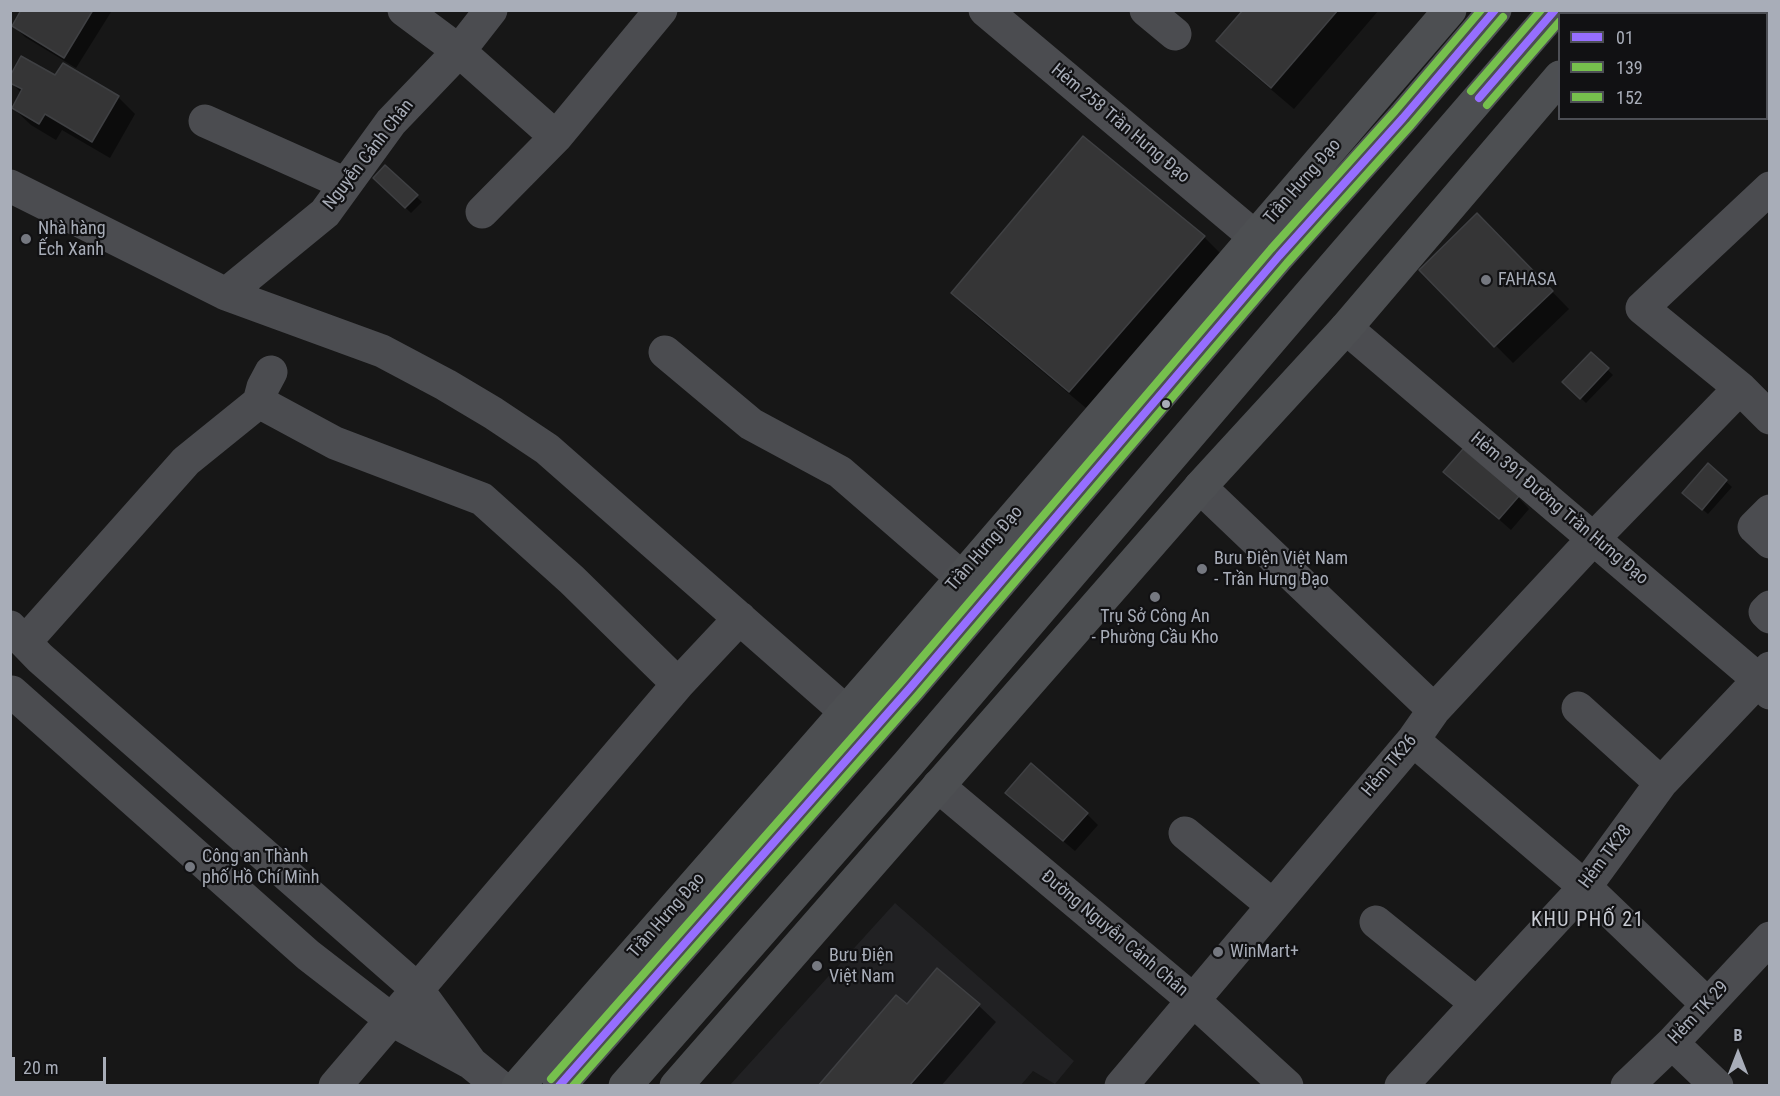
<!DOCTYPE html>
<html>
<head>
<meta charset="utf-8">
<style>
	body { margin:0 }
	#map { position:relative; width:1780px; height:1096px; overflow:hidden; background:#171717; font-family:"Roboto Condensed",sans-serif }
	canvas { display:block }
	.frame { position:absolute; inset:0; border:12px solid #a8adb8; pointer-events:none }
	.legend { position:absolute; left:1558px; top:12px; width:210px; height:108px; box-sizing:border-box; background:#111113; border:2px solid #4d4f55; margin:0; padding:8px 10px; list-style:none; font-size:18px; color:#a8adb8 }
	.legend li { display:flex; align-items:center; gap:12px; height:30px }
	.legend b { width:30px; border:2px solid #4d4f55 }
	.north { position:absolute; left:1708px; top:1024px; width:60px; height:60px; -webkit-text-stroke:4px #111113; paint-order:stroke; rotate:0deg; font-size:16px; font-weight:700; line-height:24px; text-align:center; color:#a8adb8 }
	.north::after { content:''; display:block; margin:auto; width:21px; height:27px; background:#a8adb8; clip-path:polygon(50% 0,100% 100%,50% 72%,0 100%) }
	.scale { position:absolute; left:12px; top:1057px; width:94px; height:27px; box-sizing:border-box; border:3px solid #a8adb8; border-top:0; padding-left:8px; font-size:18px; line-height:21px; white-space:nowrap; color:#a8adb8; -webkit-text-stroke:4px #111113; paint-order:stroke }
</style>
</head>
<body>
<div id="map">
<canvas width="1780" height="1096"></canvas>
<div class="frame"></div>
<ul class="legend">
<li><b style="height:8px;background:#966eff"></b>01</li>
<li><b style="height:8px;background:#76c04d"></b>139</li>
<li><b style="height:8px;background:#76c04d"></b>152</li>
</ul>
<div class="north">B</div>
<div class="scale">20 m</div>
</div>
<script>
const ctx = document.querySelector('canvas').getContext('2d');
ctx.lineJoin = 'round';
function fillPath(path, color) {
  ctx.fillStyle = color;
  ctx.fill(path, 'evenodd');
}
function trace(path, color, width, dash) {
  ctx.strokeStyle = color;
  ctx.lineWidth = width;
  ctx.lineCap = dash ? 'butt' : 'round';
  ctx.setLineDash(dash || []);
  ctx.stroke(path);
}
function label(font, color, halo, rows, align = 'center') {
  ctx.font = font + ' "Roboto Condensed",sans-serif';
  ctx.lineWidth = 4.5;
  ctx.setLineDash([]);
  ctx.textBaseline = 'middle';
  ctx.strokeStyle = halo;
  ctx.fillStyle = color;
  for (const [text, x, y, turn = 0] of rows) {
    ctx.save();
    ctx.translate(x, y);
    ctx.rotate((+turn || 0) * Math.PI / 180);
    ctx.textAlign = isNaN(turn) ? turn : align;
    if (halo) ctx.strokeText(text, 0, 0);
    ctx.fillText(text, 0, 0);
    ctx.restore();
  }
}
const built = new Path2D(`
	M 895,903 L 1074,1061 L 1055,1084 L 1033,1071 L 1021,1085 L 729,1086 Z`);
const shadow = new Path2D(`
	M 23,10 L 110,10 L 111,12 L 76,68 L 25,37 L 13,25 Z
	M 1245,10 L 1379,10 L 1294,109 L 1240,63 L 1218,41 Z
	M 56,77 L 118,97 L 135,114 L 110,158 L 62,130 L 56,140 L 31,125 L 13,108 L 22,93 L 10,82 Z
	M 385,167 L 422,202 L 411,213 L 375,178 Z
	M 1494,232 L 1569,309 L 1513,363 L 1421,270 Z
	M 1204,237 L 1226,259 L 1092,413 L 975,315 L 953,293 Z
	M 1591,354 L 1613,375 L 1586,403 L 1564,382 Z
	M 1708,465 L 1732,487 L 1708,514 L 1689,498 Z
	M 1445,472 L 1518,497 L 1529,509 L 1511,530 Z
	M 1019,804 L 1087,814 L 1098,825 L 1075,851 Z
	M 978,1005 L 996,1022 L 941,1086 L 820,1086 L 907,1006 Z`);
const building = new Path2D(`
	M 21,10 L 93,10 L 64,58 L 12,26 Z
	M 1243,10 L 1338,10 L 1271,88 L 1216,41 Z
	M 21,56 L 55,75 L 63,63 L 119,96 L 92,142 L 45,114 L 39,124 L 12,108 L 22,89 L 10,83 L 10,76 Z
	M 1083,136 L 1205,236 L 1069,392 L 951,293 Z
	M 385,165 L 418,195 L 405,208 L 373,178 Z
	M 1477,213 L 1553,291 L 1494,347 L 1419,270 Z
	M 1591,352 L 1609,368 L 1580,399 L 1562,382 Z
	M 1463,449 L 1519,496 L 1499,519 L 1443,472 Z
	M 1708,463 L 1727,480 L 1702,510 L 1682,493 Z
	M 1031,763 L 1088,813 L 1063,841 L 1005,793 Z
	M 937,968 L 980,1004 L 909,1086 L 818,1086 L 896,995 L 907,1004 Z`);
const minor = new Path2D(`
	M 404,10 L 459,51 L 556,137
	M 985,10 L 1255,237
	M 1146,10 L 1175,34
	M 1680,10 L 1683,14
	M 205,121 L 346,184
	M 10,186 L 226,294 L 325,213 L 391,122 L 459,51 L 491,10
	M 482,212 L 556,137 L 661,10
	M 226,294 L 382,351 L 446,385 L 493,413 L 547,449 L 845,711
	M 1346,328 L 1759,680 L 1770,693
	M 665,352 L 751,424 L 840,472 L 961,577
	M 1740,388 L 1770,418
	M 259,402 L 335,443 L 482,499 L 572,580 L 678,684
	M 1200,487 L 1434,710
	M 1770,511 L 1754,527 L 1770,542
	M 1770,607 L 1765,612 L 1770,617
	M 10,627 L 40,658 L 417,989 L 471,1063
	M 25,642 L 186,461 L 259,402 L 263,387 L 271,372
	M 12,692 L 308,955 L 392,1020 L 471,1063 L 499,1086
	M 1578,708 L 1661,783
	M 1413,740 L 1585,887 L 1707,1004
	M 938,786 L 1194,1001 L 1287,1086
	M 1185,833 L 1272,905
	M 1376,922 L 1476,1003
	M 1672,1043 L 1717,1086
	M 335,1086 L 678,684 L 740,618
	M 1121,1086 L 1413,740 L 1434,710 L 1594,538 L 1740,388 L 1642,308 L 1770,188
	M 1401,1086 L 1585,887 L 1661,783 L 1770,668
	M 1627,1086 L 1672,1043 L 1770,938`);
const major = new Path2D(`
	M 1613,14 L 1616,10
	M 518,1086 L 884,668 L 1450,10
	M 559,1086 L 910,688 L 1279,256 L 1403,118 L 1495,10
	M 625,1086 L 908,764 L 1309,295 L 1555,10
	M 676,1086 L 1200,487 L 1346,328 L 1560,77`);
const bus1 = new Path2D(`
	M 1479,98 L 1555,10
	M 559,1086 L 910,688 L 1279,256 L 1403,118 L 1495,10`);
const bus2 = new Path2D(`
	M 1487,105 L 1560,21
	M 573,1086 L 918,695 L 1287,263 L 1411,125 L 1503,17`);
const bus3 = new Path2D(`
	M 1471,91 L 1541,10
	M 551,1079 L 902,681 L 1271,249 L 1395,111 L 1481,10`);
const markers = [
	[26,239,6,"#757880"],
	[1486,280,6,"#757880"],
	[1166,404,5,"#a8adb8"],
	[1202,569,6,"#757880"],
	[1155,597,6,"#757880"],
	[190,867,6,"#757880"],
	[1218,952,6,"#757880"],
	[817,966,6,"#757880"]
];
const streetNames = [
	["Hẻm 258 Trần Hưng Đạo",1120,124,40],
	["Nguyễn Cảnh Chân",369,155,-52],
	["Trần Hưng Đạo",1303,182,-49],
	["Hẻm 391 Đường Trần Hưng Ðạo",1559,509,40],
	["Trần Hưng Đạo",985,549,-49],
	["Hẻm TK26",1390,766,-50],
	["Hẻm TK28",1606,857,-53],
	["Trần Hưng Đạo",667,916,-49],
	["Đường Nguyễn Cảnh Chân",1114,934,40],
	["Hẻm TK 29",1699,1013,-47]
];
const poiNames = [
	["Nhà hàng",38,229],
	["Ếch Xanh",38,250],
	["FAHASA",1498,280],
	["Bưu Điện Việt Nam",1214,559],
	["- Trần Hưng Đạo",1214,580],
	["Trụ Sở Công An",1155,617,"center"],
	["- Phường Cầu Kho",1155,638,"center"],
	["Công an Thành",202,857],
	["phố Hồ Chí Minh",202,878],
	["WinMart+",1230,952],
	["Bưu Điện",829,956],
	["Việt Nam",829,977]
];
const neighbourhoodNames = [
	["KHU PHỐ 21",1588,921]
];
fillPath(built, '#212123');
fillPath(shadow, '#0007');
fillPath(building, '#353536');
trace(building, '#3f4043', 1.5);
trace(minor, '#4b4c50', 33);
trace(major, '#4d4f52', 33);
trace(bus1, '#966eff', 8);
trace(bus2, '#76c04d', 8);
trace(bus3, '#76c04d', 8);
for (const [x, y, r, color] of markers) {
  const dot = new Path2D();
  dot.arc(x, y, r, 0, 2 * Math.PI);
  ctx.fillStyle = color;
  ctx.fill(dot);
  trace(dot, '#111113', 2);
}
label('18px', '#a8adb8', '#111113', streetNames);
label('18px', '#a8adb8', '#111113', poiNames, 'left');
ctx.letterSpacing = '1.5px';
label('20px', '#c9ccd4', '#111113', neighbourhoodNames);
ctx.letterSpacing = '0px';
</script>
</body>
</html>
